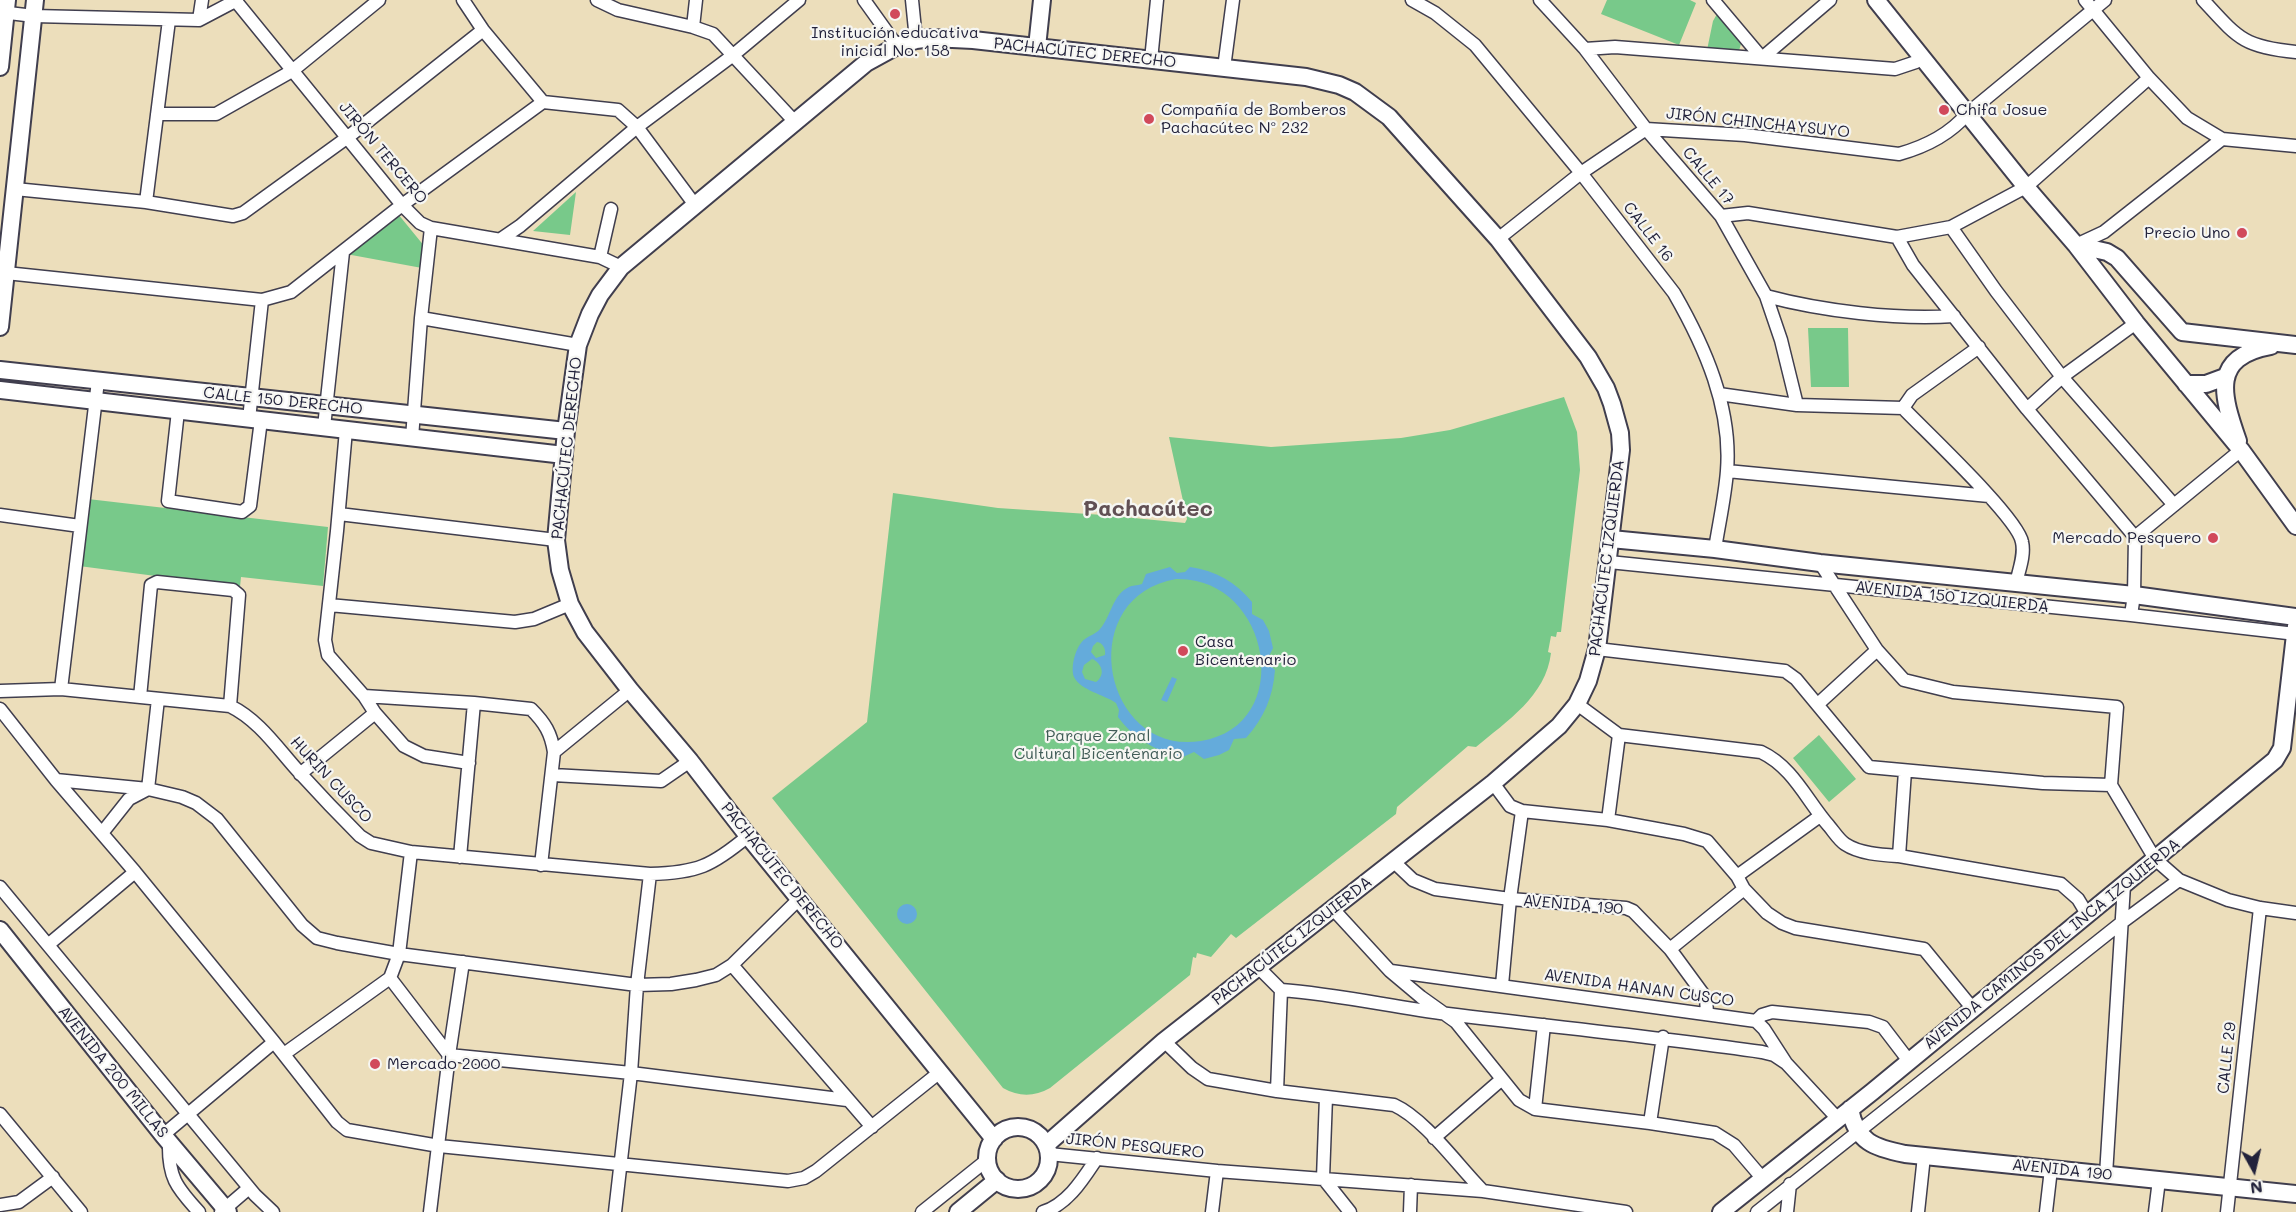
<!DOCTYPE html>
<html>
<head>
<meta charset="utf-8">
<style>
	body { margin:0 }
	#map { position:relative; width:2296px; height:1212px; overflow:hidden; background:#ecdebb; font-family:Mali,sans-serif }
	canvas { display:block }
	.north { position:absolute; left:2224px; top:1140px; width:60px; height:60px; -webkit-text-stroke:4px #f6f6f2; paint-order:stroke; rotate:172deg; font-size:16px; font-weight:700; line-height:24px; text-align:center; color:#22223b }
	.north::after { content:''; display:block; margin:auto; width:21px; height:27px; background:#22223b; clip-path:polygon(50% 0,100% 100%,50% 72%,0 100%) }
</style>
</head>
<body>
<div id="map">
<canvas width="2296" height="1212"></canvas>
<div class="north">N</div>
</div>
<script>
const ctx = document.querySelector('canvas').getContext('2d');
ctx.lineJoin = 'round';
function fillPath(path, color) {
  ctx.fillStyle = color;
  ctx.fill(path, 'evenodd');
}
function trace(path, color, width, dash) {
  ctx.strokeStyle = color;
  ctx.lineWidth = width;
  ctx.lineCap = dash ? 'butt' : 'round';
  ctx.setLineDash(dash || []);
  ctx.stroke(path);
}
function label(font, color, halo, rows, align = 'center') {
  ctx.font = font + ' Mali,sans-serif';
  ctx.lineWidth = 4.5;
  ctx.setLineDash([]);
  ctx.textBaseline = 'middle';
  ctx.strokeStyle = halo;
  ctx.fillStyle = color;
  for (const [text, x, y, turn = 0] of rows) {
    ctx.save();
    ctx.translate(x, y);
    ctx.rotate((+turn || 0) * Math.PI / 180);
    ctx.textAlign = isNaN(turn) ? turn : align;
    if (halo) ctx.strokeText(text, 0, 0);
    ctx.fillText(text, 0, 0);
    ctx.restore();
  }
}
const green = new Path2D(`
	M 1607,0 L 1690,0 L 1696,3 L 1679,45 L 1601,14 Z
	M 1717,14 L 1741,44 L 1738,54 L 1707,50 L 1713,21 Z
	M 576,192 L 570,235 L 533,231 Z
	M 398,214 L 425,247 L 422,268 L 346,254 Z
	M 1808,328 L 1848,328 L 1849,387 L 1811,387 Z
	M 1564,397 L 1577,432 L 1580,470 L 1561,632 L 1557,632 L 1556,637 L 1551,636 L 1548,652 L 1551,653 C 1546,696 1507,721 1476,747 L 1468,746 L 1397,807 L 1396,814 L 1236,938 L 1231,934 L 1211,957 L 1197,953 L 1196,958 L 1193,957 L 1190,975 L 1050,1088 C 1034,1097 1019,1097 1003,1088 L 772,798 L 867,722 L 893,493 L 998,508 L 1103,515 L 1185,523 L 1187,519 L 1169,437 L 1271,447 L 1401,438 L 1450,430 Z
	M 88,499 L 328,527 L 323,586 L 241,577 L 240,587 L 79,566 Z
	M 1819,735 L 1856,779 L 1829,802 L 1793,758 Z`);
const water = new Path2D(`
	M 1170,567 L 1177,573 L 1185,572 L 1190,567 C 1216,571 1236,582 1252,602 L 1252,614 L 1263,620 L 1269,631 L 1273,648 L 1268,658 L 1270,665 L 1275,670 C 1273,697 1264,718 1246,738 L 1234,739 L 1229,750 L 1219,755 L 1204,759 L 1194,752 L 1183,757 C 1157,752 1133,738 1118,717 L 1119,710 L 1116,703 C 1105,695 1080,690 1074,677 C 1070,667 1076,645 1085,639 C 1090,635 1096,634 1100,629 C 1111,617 1112,595 1129,587 C 1132,585 1137,586 1142,584 L 1146,574 ZM 1176,579 C 1270,576 1298,725 1201,741 C 1103,757 1072,597 1176,579 ZM 1097,642 C 1103,643 1106,649 1105,655 L 1096,658 L 1091,652 L 1093,646 ZM 1092,659 C 1102,663 1106,675 1096,682 L 1085,679 L 1082,672 L 1084,665 Z
	M 1172,677 L 1177,679 L 1167,702 L 1161,700 Z
	M897 914a10 10 0 1 1 20 0a10 10 0 1 1-20 0Z`);
const street = new Path2D(`
	M 235,0 L 402,205 L 420,223 L 431,228 L 600,257 L 621,267
	M 463,0 L 483,30 L 543,102 L 618,110 L 637,127 L 695,205
	M 597,0 L 618,10 L 693,27 L 713,34 L 795,122
	M 864,0 L 897,46
	M 912,0 L 916,40
	M 1412,0 L 1435,13 L 1475,45 L 1581,173 L 1674,293 C 1705,347 1732,408 1727,471 C 1725,497 1719,523 1715,549
	M 1540,0 L 1585,49 L 1646,129 L 1721,216 L 1766,296 L 1781,340 L 1797,405
	M 1713,0 L 1762,58 L 1830,0
	M 2085,0 L 2149,78 L 2187,118 L 2222,139 L 2296,146
	M 2203,0 C 2238,38 2243,47 2296,52
	M 0,12 L 34,16 L 199,20 L 237,0
	M 199,20 L 202,0
	M 693,27 L 696,0
	M 1585,49 L 1615,47 L 1895,69 L 1916,62 L 1921,58
	M 1151,60 L 1157,0
	M 1224,68 L 1233,0
	M 157,114 L 216,114 L 292,71 L 379,0
	M 15,189 L 146,202 L 233,216 L 243,213 L 348,137 L 483,30
	M 146,202 L 169,20
	M 1721,216 L 1748,213 L 1897,237 L 1951,227 L 2026,187 L 2149,78
	M 1951,227 L 1996,291 L 2062,377 L 2174,505
	M 1897,237 L 1913,265 L 2027,409 L 2135,537 L 2134,595 L 2131,615
	M 501,239 L 520,226 L 637,127 L 732,56 L 799,0
	M 1498,239 L 1581,173 L 1646,129 L 1745,135 L 1899,154 C 1924,147 1950,134 1967,114 L 2105,0
	M 2076,245 L 2104,232 L 2222,139
	M 600,257 L 611,209
	M 6,273 L 262,300 L 291,292 L 402,205 L 543,102
	M 1766,296 C 1822,311 1897,320 1954,316
	M 421,318 L 578,345
	M 1719,394 L 1797,405 L 1903,408 C 1925,431 2018,518 2022,542 C 2025,555 2019,570 2016,583
	M 1903,408 L 1912,395 L 1979,347
	M 2027,409 L 2062,377 L 2136,323
	M 178,411 L 168,501 L 242,512 L 250,506 L 261,420
	M 249,419 L 262,300
	M 324,427 L 343,252
	M 346,430 L 337,531 L 325,640 L 328,655 L 364,696 L 375,713 L 404,746 L 424,756 L 469,763
	M 412,438 L 421,318 L 431,228
	M 1727,471 L 1989,496
	M 339,514 L 556,540
	M 0,515 L 80,526
	M 2135,537 L 2241,450
	M 1609,562 L 2131,615 L 2296,634
	M 1820,563 L 1877,650 L 1904,680 L 1953,692 L 2117,707 L 2111,785
	M 329,605 L 515,622 L 534,619 L 570,604
	M 1597,649 L 1785,671 L 1796,679 L 1869,767 L 2043,783 L 2111,785 L 2155,859 L 2179,880 L 2228,900 L 2260,908 L 2296,913
	M 61,689 L 98,381
	M 0,691 L 61,689 L 230,706 C 259,720 278,749 299,772 C 319,794 339,815 360,836 L 371,843 L 411,852 L 650,874 C 697,873 712,866 748,836
	M 364,696 L 474,703 L 531,709 C 545,723 551,733 554,752 L 541,865
	M 140,697 L 151,585 L 157,582 L 233,590 L 239,595 L 230,706
	M 1577,704 L 1619,735 L 1761,752 C 1793,767 1807,801 1829,826 C 1834,832 1839,840 1845,844 C 1860,854 1882,855 1899,856 L 2061,884 L 2078,899 L 2087,914
	M 1818,704 L 1877,650
	M 0,709 L 56,780 L 135,872 L 274,1042 L 337,1122 L 347,1130 L 439,1146 L 788,1181 L 804,1178 L 816,1171 L 940,1072
	M 554,752 L 630,690
	M 300,774 L 375,713
	M 553,775 L 661,781 L 690,761
	M 56,780 L 148,789 L 182,797 L 196,803 L 217,819 L 302,925 L 317,938 L 337,943 L 399,954 L 637,985 L 671,984 L 696,980 L 716,975 L 732,965 L 799,899
	M 1493,783 L 1510,806 L 1522,811 L 1608,820 L 1684,834 L 1707,841 L 1737,876 L 1744,889 L 1767,913 L 1782,923 L 1795,928 L 1924,949 L 1973,1009
	M 1608,820 L 1619,735
	M 102,833 L 129,799 L 148,789 L 158,699
	M 1899,856 L 1905,771
	M 460,857 L 474,703
	M 1393,861 L 1413,880 L 1435,889 L 1510,899 L 1626,908 L 1633,911 L 1670,949 L 1706,998 L 1707,1013
	M 1737,876 L 1820,816
	M 0,887 L 255,1195 L 273,1212
	M 1333,909 L 1390,971 L 1421,997 L 1456,1022 L 1519,1100 L 1535,1109 L 1650,1123 L 1715,1133 L 1734,1145 L 1763,1179
	M 49,944 L 135,872
	M 1670,949 L 1744,889
	M 732,965 L 872,1127
	M 1258,967 L 1281,990 L 1277,1091
	M 1391,971 L 1756,1021 L 1764,1029 L 1786,1063 L 1838,1119
	M 390,978 L 449,1055 L 631,1073 L 847,1100
	M 1502,985 L 1510,899 L 1522,811
	M 1281,990 C 1337,994 1392,1007 1448,1014 C 1553,1027 1657,1037 1762,1052 L 1774,1055 L 1786,1063
	M 1756,1021 L 1762,1015 L 1772,1012 L 1869,1022 L 1883,1027 L 1909,1061
	M 1164,1041 L 1192,1068 L 1208,1079 L 1277,1091 L 1394,1105 C 1425,1119 1458,1166 1483,1191
	M 284,1054 L 390,978 L 399,954 L 411,852
	M 1326,1097 L 1323,1178 L 1350,1212
	M 1535,1109 L 1544,1025
	M 0,1114 L 81,1212
	M 1650,1123 L 1663,1037
	M 163,1135 L 274,1042
	M 1434,1138 L 1502,1079
	M 169,1142 C 168,1177 176,1187 199,1212
	M 1049,1154 L 1217,1171 L 1483,1191 L 1626,1212
	M 2106,1175 L 2124,885
	M 0,1205 L 19,1202 L 53,1177
	M 221,1212 L 249,1188
	M 430,1212 L 449,1055 L 463,962
	M 615,1212 L 631,1073 L 637,985 L 650,874
	M 922,1212 L 987,1160
	M 1043,1212 C 1068,1204 1083,1179 1097,1158
	M 1212,1212 L 1217,1171
	M 1410,1212 L 1411,1185
	M 1757,1212 L 2121,923 L 2179,880
	M 1787,1212 L 1790,1184
	M 1918,1212 L 1924,1156
	M 2046,1212 L 2051,1169
	M 2155,1212 L 2159,1180
	M 2227,1212 L 2260,908`);
const secondary = new Path2D(`
	M 1876,0 L 2026,187 L 2076,245 L 2136,323 L 2241,450 L 2296,526
	M 1037,47 L 1042,0
	M 0,67 L 7,0
	M 2076,245 L 2107,252 L 2117,258 L 2182,332 L 2296,345
	M 0,327 L 35,0
	M 0,370 L 566,431
	M 2186,384 L 2206,384 L 2225,377
	M 0,390 L 564,455
	M 2238,441 C 2222,395 2210,357 2271,346
	M 1611,539 L 1715,549 L 1820,563 L 2134,595 L 2296,617
	M 0,930 L 163,1135 L 228,1212
	M 1850,1109 C 1856,1142 1875,1148 1905,1154 L 2296,1194
	M987 1158a31 31 0 1 1 62 0a31 31 0 1 1-62 0Z
	M 994,1139 L 748,836 L 690,761 L 630,690 L 585,632 L 570,604 L 560,570 L 556,540 L 566,431 L 578,345 L 590,314 L 600,295 L 621,267 L 866,63 L 897,46 L 916,40 L 932,38 L 973,40 L 1306,77 L 1339,85 L 1355,92 L 1389,117 L 1498,239 L 1588,357 L 1606,388 L 1612,404 L 1620,433 L 1621,450 L 1597,649 L 1588,681 L 1577,704 L 1559,726 L 1493,783 L 1164,1041 L 1046,1145
	M 958,1212 L 997,1180
	M 1721,1212 L 1872,1092 L 2275,760 L 2282,748 L 2296,626`);
const markers = [
	[895,14,6,"#d1495b"],
	[1944,110,6,"#d1495b"],
	[1149,119,6,"#d1495b"],
	[2242,233,6,"#d1495b"],
	[2213,538,6,"#d1495b"],
	[1183,651,6,"#d1495b"],
	[375,1064,6,"#d1495b"]
];
const poiNames = [
	["Institución educativa",895,33,"center"],
	["inicial No. 158",895,51,"center"],
	["Compañía de Bomberos",1161,110],
	["Pachacútec Nº 232",1161,128],
	["Chifa Josue",1956,110],
	["Precio Uno",2230,233,"right"],
	["Mercado Pesquero",2201,538,"right"],
	["Casa",1195,642],
	["Bicentenario",1195,660],
	["Mercado 2000",387,1064]
];
const streetNames = [
	["PACHACÚTEC DERECHO",1085,53,6],
	["JIRÓN CHINCHAYSUYO",1758,123,6],
	["JIRÓN TERCERO",383,153,50],
	["CALLE 17",1708,176,50],
	["CALLE 16",1648,232,52],
	["CALLE 150 DERECHO",283,401,6],
	["PACHACÚTEC DERECHO",567,448,-84],
	["PACHACÚTEC IZQUIERDA",1607,558,-83],
	["AVENIDA 150 IZQUIERDA",1952,597,6],
	["HURIN CUSCO",331,780,47],
	["PACHACÚTEC DERECHO",782,876,51],
	["AVENIDA 190",1573,905,5],
	["PACHACÚTEC IZQUIERDA",1292,941,-38],
	["AVENIDA CAMINOS DEL INCA IZQUIERDA",2052,944,-39],
	["AVENIDA HANAN CUSCO",1639,988,8],
	["CALLE 29",2227,1058,-84],
	["AVENIDA 200 MILLAS",113,1072,51],
	["JIRÓN PESQUERO",1135,1146,6],
	["AVENIDA 190",2062,1170,6]
];
const parkNames = [
	["Parque Zonal",1098,736],
	["Cultural Bicentenario",1098,754]
];
const districtNames = [
	["Pachacútec",1148,509]
];
fillPath(green, '#78c98a');
fillPath(water, '#64abdb');
trace(street, '#403e4e', 15);
trace(secondary, '#403e4e', 20);
trace(street, '#fff', 12);
trace(secondary, '#fff', 16);
for (const [x, y, r, color] of markers) {
  const dot = new Path2D();
  dot.arc(x, y, r, 0, 2 * Math.PI);
  ctx.fillStyle = color;
  ctx.fill(dot);
  trace(dot, '#f6f6f2', 2);
}
label('16px', '#22223b', '#f6f6f2', poiNames, 'left');
label('16px', '#22223b', '#f6f6f2', streetNames);
label('16px', '#405c57', '#f6f6f2', parkNames);
label('bold 22px', '#615054', '#f6f6f2', districtNames);
</script>
</body>
</html>
